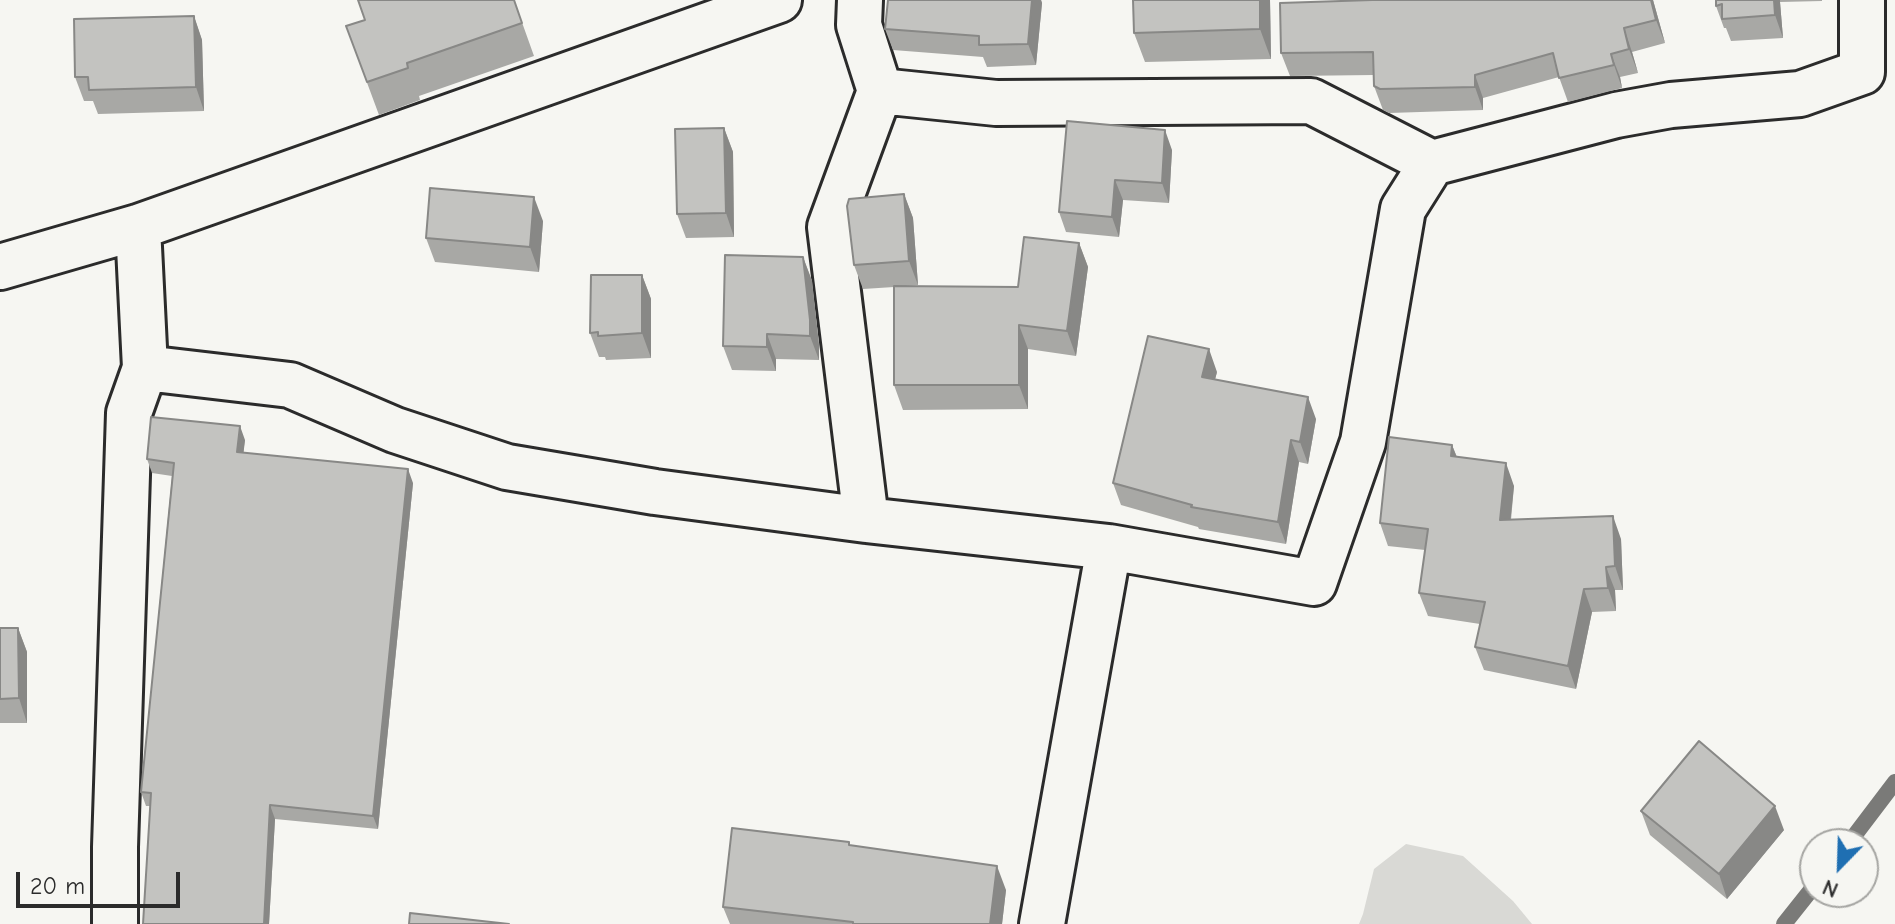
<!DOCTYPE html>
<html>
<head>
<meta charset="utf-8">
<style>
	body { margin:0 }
	#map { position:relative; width:1895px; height:924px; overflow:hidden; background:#f6f6f2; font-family:"Comic Neue",sans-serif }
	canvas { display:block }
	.north { position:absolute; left:1799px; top:828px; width:80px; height:80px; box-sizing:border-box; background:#f6f6f2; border:2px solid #a5a5a2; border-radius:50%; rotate:203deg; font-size:22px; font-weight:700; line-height:32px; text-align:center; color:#2b2b2b }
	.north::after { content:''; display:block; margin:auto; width:28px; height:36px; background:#1f6fb2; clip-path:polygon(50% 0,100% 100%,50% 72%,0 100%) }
	.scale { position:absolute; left:16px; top:872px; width:164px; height:36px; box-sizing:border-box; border:4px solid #2b2b2b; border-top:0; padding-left:10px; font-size:24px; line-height:28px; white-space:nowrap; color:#2b2b2b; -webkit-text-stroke:6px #f6f6f2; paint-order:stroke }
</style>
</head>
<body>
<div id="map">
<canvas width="1895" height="924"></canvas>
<div class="north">N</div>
<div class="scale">20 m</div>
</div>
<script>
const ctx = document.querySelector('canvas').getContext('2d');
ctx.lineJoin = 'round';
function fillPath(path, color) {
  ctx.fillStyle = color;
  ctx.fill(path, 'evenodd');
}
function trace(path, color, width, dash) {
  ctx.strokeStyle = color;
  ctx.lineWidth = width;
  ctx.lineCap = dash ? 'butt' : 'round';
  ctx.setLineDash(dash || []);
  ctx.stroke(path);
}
const green = new Path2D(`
	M 1406,844 L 1463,856 L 1513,901 L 1532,924 L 1359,924 L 1363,914 L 1374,869 Z`);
const stream = new Path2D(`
	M 1848,844 L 1895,782
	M 1784,924 L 1815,885`);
const street = new Path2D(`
	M 860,0 L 859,25 L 880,91 L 830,227 L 866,520
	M 880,91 L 996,103 L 1311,101 L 1432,163
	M 0,267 L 138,227 L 779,0
	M 145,368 L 290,385 L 395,430 L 507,467 L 655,492 L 866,520 L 1109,547 L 1314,583 L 1363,442 L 1403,209 L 1432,163 L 1616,115 L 1671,105 L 1800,94 L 1862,72 L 1862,0
	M 115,924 L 115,847 L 129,413 L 145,368 L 138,227
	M 1042,924 L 1109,547`);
const wall = new Path2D(`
	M 514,0 L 534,56 L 419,96 L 420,100 L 379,115 L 346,26 Z
	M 888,0 L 1041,0 L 1042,3 L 1036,65 L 987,67 L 983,57 L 893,50 L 885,29 Z
	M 1270,0 L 1271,59 L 1145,62 L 1134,33 Z
	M 1653,0 L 1665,43 L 1632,52 L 1638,73 L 1620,77 L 1622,88 L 1568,102 L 1559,77 L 1483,98 L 1483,110 L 1389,113 L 1383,110 L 1374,86 L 1374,75 L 1290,76 L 1281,53 L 1372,1 Z
	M 1716,0 L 1822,0 L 1822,1 L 1780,2 L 1783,38 L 1731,41 L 1726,28 L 1724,28 L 1716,6 Z
	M 194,16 L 202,40 L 204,111 L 98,114 L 93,101 L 84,101 L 75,77 Z
	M 1067,121 L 1172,150 L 1169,203 L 1123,200 L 1119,237 L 1066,232 L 1059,212 Z
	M 724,128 L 733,152 L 734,237 L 686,238 L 677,214 Z
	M 904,194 L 913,218 L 918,285 L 905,286 L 1018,287 L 1079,243 L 1088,267 L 1076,356 L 1028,349 L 1028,409 L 903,410 L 894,385 L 894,287 L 863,289 L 854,265 Z
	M 543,221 L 539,272 L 435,262 L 426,238 Z
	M 803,257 L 812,281 L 819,345 L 819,360 L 776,359 L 776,371 L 732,370 L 723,346 Z
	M 642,275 L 651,299 L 651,358 L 606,360 L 605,357 L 599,357 L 590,333 Z
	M 1217,372 L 1215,379 L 1316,419 L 1308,464 L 1299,462 L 1286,544 L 1199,529 L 1198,527 L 1121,505 L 1113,483 Z
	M 245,440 L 243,453 L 413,483 L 378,829 L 275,819 L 269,924 L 143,924 L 150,806 L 146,806 L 141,792 L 172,476 L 152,473 L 147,459 Z
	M 1452,445 L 1457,457 L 1514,486 L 1511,520 L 1621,539 L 1623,590 L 1615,590 L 1616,611 L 1592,612 L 1576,689 L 1484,670 L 1475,647 L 1480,624 L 1428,616 L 1419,593 L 1425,550 L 1388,546 L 1380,523 Z
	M 0,628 L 18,628 L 27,652 L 27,723 L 0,723 Z
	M 1641,811 L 1784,830 L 1727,899 L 1650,835 Z
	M 849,842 L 850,846 L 1006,890 L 1002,924 L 730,924 L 723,907 Z`);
const shadedWall = new Path2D(`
	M 1032,0 L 1041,0 L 1042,3 L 1036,65 L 1028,44 Z
	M 1260,0 L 1270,0 L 1271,59 L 1260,29 Z
	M 1651,0 L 1653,0 L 1665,43 L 1656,20 Z
	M 1774,0 L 1780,0 L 1780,2 L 1783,38 L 1775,15 Z
	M 194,16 L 202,40 L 204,111 L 196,87 Z
	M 1624,28 L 1632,52 L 1638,73 L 1629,49 Z
	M 1611,54 L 1620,77 L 1622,88 L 1614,65 Z
	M 1475,75 L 1483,98 L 1483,110 L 1475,87 Z
	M 724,128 L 733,152 L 734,237 L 726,213 Z
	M 1165,130 L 1172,150 L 1169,203 L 1162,183 Z
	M 1115,180 L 1123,200 L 1119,237 L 1112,217 Z
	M 904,194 L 913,218 L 918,285 L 909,261 Z
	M 534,197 L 543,221 L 539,272 L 530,247 Z
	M 1079,243 L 1088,267 L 1076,356 L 1067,331 Z
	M 803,257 L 812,281 L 819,345 L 819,360 L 810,336 Z
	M 642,275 L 651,299 L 651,358 L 642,333 Z
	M 1019,325 L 1028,349 L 1028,409 L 1019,385 Z
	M 767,334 L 776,359 L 776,371 L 767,347 Z
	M 1209,349 L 1217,372 L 1210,399 L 1202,377 Z
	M 1308,397 L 1316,419 L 1308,464 L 1300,442 Z
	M 240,426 L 245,440 L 242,466 L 237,452 Z
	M 1291,440 L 1299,462 L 1286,544 L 1278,522 Z
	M 1452,445 L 1461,468 L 1451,456 Z
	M 1506,463 L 1514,486 L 1508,543 L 1500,520 Z
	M 408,469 L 413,483 L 378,829 L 373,816 Z
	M 1613,516 L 1621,539 L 1623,590 L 1615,566 Z
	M 1606,567 L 1615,590 L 1616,611 L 1608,588 Z
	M 1584,589 L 1592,612 L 1576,689 L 1568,666 Z
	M 18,628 L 27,652 L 27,723 L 19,698 Z
	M 270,805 L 275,819 L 269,924 L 264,924 Z
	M 1775,806 L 1784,830 L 1727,899 L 1719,874 Z
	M 997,866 L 1006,890 L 1002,924 L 990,924 Z`);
const building = new Path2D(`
	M 358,0 L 514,0 L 522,23 L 407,63 L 408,68 L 367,82 L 346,26 L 365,20 Z
	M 888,0 L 1032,0 L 1028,44 L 979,45 L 979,36 L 885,29 Z
	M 1133,0 L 1260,0 L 1260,29 L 1134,33 Z
	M 1372,0 L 1651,0 L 1656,20 L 1624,28 L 1629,49 L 1611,54 L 1614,65 L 1559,78 L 1553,53 L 1475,75 L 1475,87 L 1380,89 L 1374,86 L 1373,52 L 1281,53 L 1280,3 Z
	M 1716,0 L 1774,0 L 1775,15 L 1722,19 L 1722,4 L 1716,6 Z
	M 194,16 L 196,87 L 89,90 L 88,77 L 75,77 L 74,19 Z
	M 1067,121 L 1165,130 L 1162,183 L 1115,180 L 1112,217 L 1059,212 Z
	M 724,128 L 726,213 L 677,214 L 675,129 Z
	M 430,188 L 534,197 L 530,247 L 426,238 Z
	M 904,194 L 909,261 L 854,265 L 847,206 L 849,199 Z
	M 1024,237 L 1079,243 L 1067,331 L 1019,325 L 1019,385 L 894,385 L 894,286 L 1018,287 Z
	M 725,255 L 803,257 L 810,320 L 810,336 L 767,334 L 767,347 L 723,346 Z
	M 591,275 L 642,275 L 642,333 L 598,336 L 598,332 L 590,333 Z
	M 1148,336 L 1209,349 L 1202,377 L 1308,397 L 1300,442 L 1291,440 L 1278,522 L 1191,507 L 1192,505 L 1113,483 Z
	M 151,417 L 240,426 L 237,452 L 408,469 L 373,816 L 270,805 L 264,924 L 143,924 L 151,793 L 141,792 L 174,463 L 147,459 Z
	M 1389,437 L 1452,445 L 1451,456 L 1506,463 L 1500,520 L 1613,516 L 1615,566 L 1606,567 L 1608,588 L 1584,589 L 1568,666 L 1475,647 L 1485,602 L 1419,593 L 1428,529 L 1380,523 Z
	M 0,628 L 18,628 L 19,698 L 0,699 Z
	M 1699,741 L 1775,806 L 1719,874 L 1641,811 Z
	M 732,828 L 849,842 L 849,845 L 997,866 L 990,924 L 853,924 L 853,922 L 723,907 Z
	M 410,913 L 509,924 L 409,924 Z`);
fillPath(green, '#d9d9d5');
trace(stream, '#7a7a78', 16);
trace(street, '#2b2b2b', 50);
trace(street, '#f6f6f2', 44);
fillPath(wall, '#a8a8a5');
fillPath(shadedWall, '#888886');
fillPath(building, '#c3c3c0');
trace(building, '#888886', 2);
</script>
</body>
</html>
